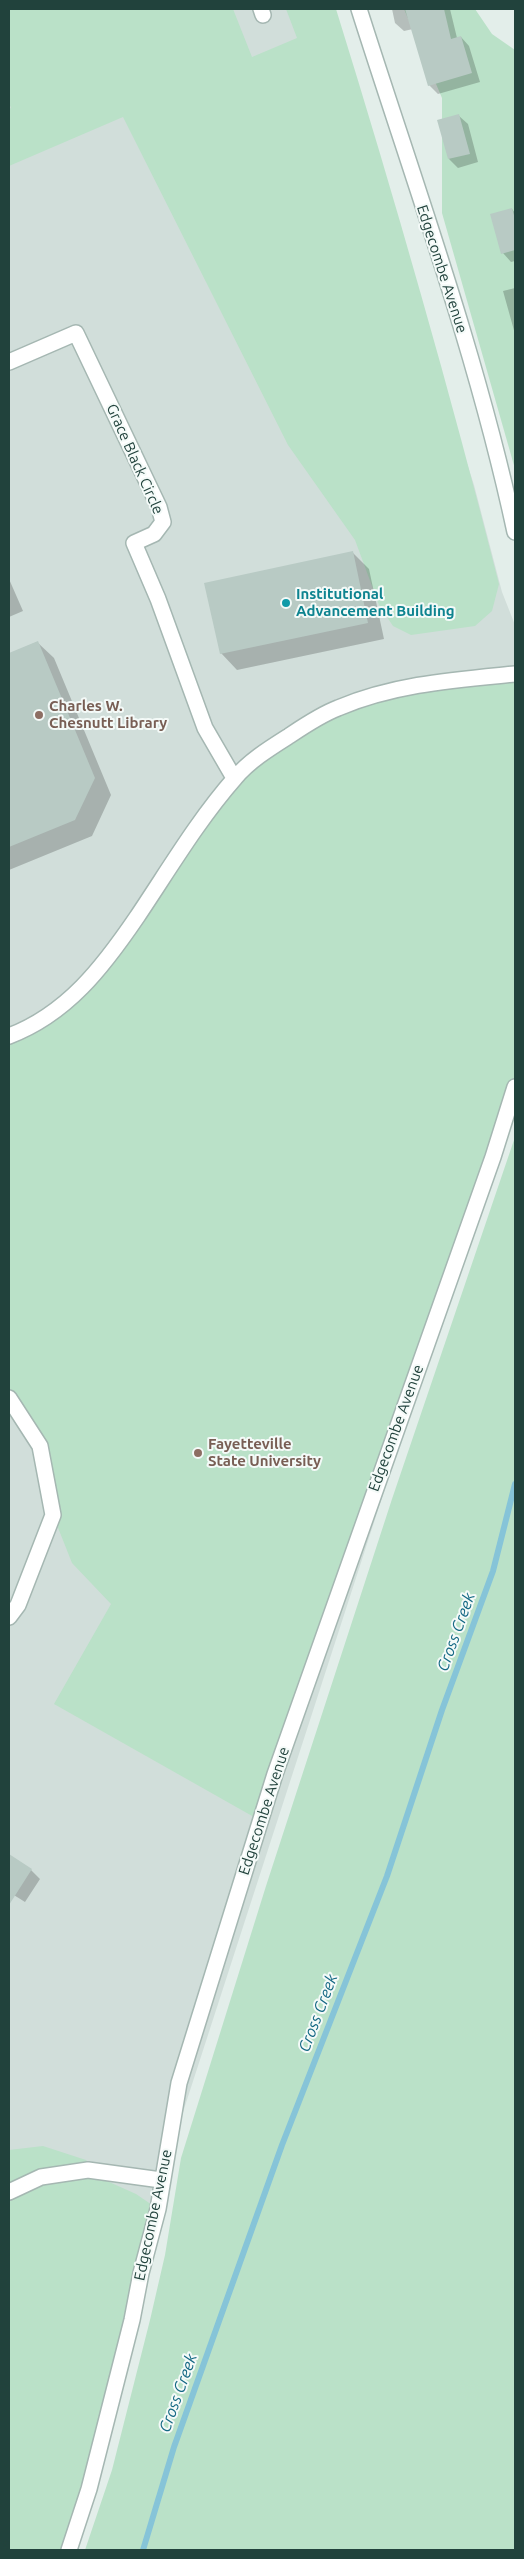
<!DOCTYPE html>
<html>
<head>
<meta charset="utf-8">
<style>
	body { margin:0 }
	#map { position:relative; width:524px; height:2559px; overflow:hidden; background:#e3eeea; font-family:Ubuntu,sans-serif }
	canvas { display:block }
	.frame { position:absolute; inset:0; border:10px solid #21423c; pointer-events:none }
</style>
</head>
<body>
<div id="map">
<canvas width="524" height="2559"></canvas>
<div class="frame"></div>
</div>
<script>
const ctx = document.querySelector('canvas').getContext('2d');
ctx.lineJoin = 'round';
function fillPath(path, color) {
  ctx.fillStyle = color;
  ctx.fill(path, 'evenodd');
}
function trace(path, color, width, dash) {
  ctx.strokeStyle = color;
  ctx.lineWidth = width;
  ctx.lineCap = dash ? 'butt' : 'round';
  ctx.setLineDash(dash || []);
  ctx.stroke(path);
}
function label(font, color, halo, rows, align = 'center') {
  ctx.font = font + ' Ubuntu,sans-serif';
  ctx.lineWidth = 4;
  ctx.setLineDash([]);
  ctx.textBaseline = 'middle';
  ctx.strokeStyle = halo;
  ctx.fillStyle = color;
  for (const [text, x, y, turn = 0] of rows) {
    ctx.save();
    ctx.translate(x, y);
    ctx.rotate((+turn || 0) * Math.PI / 180);
    ctx.textAlign = isNaN(turn) ? turn : align;
    if (halo) ctx.strokeText(text, 0, 0);
    ctx.fillText(text, 0, 0);
    ctx.restore();
  }
}
const built = new Path2D(`
	M 9,9 L 321,9 L 474,485 L 502,592 L 515,625 L 515,1087 L 161,2180 L 9,2550 Z`);
const green = new Path2D(`
	M 9,9 L 233,9 L 252,57 L 297,38 L 286,9 L 336,9 C 395,199 450,391 499,584 L 492,611 L 475,626 L 411,635 L 393,626 L 379,605 L 355,540 L 288,445 L 123,117 L 9,166 L 9,109 L 11,108 L 9,103 Z
	M 404,9 L 475,9 L 492,34 L 515,50 L 515,469 L 442,213 L 442,98 Z
	M 515,674 L 515,1085 L 261,1821 L 54,1704 L 111,1604 L 72,1563 L 53,1515 L 40,1446 L 9,1400 L 9,1035 L 61,1006 L 243,769 L 314,720 L 401,688 Z
	M 515,1137 L 515,2550 L 85,2550 L 112,2470 L 150,2320 L 165,2255 L 181,2158 L 266,1886 L 392,1499 Z
	M 43,2146 L 86,2160 L 107,2181 L 136,2194 L 158,2209 L 68,2550 L 9,2550 L 9,2150 Z`);
const shadow = new Path2D(`
	M 392,9 L 450,9 L 457,38 L 461,37 L 469,46 L 480,82 L 438,94 L 429,85 L 413,29 L 404,31 L 395,23 Z
	M 459,116 L 468,124 L 478,162 L 458,168 L 449,159 Z
	M 512,209 L 515,213 L 515,261 L 511,262 L 503,253 Z
	M 515,288 L 515,334 L 503,291 Z
	M 353,553 L 369,569 L 384,639 L 237,670 L 221,653 Z
	M 9,579 L 23,611 L 9,617 Z
	M 37,642 L 54,658 L 111,795 L 92,836 L 9,870 L 9,654 Z
	M 9,1856 L 31,1870 L 40,1879 L 25,1902 L 9,1892 Z`);
const stream = new Path2D(`
	M 143,2550 L 174,2447 L 282,2145 L 387,1876 L 442,1710 L 493,1571 L 515,1484`);
const building = new Path2D(`
	M 405,9 L 444,9 L 451,39 L 461,36 L 472,73 L 428,86 Z
	M 459,114 L 470,154 L 448,159 L 437,120 Z
	M 512,208 L 515,219 L 515,250 L 501,254 L 490,214 Z
	M 353,551 L 368,623 L 220,654 L 204,583 Z
	M 38,641 L 95,778 L 75,820 L 9,847 L 9,653 Z
	M 9,1854 L 32,1869 L 9,1905 Z`);
const minor = new Path2D(`
	M 261,9 L 263,15
	M 359,9 C 414,182 477,354 515,532
	M 9,362 L 76,333 L 159,507 L 163,522 L 154,534 L 134,543 L 158,599 L 205,728 L 234,778
	M 9,1036 C 67,1014 103,967 137,917 C 168,871 198,820 235,778 C 249,761 270,748 289,736 C 304,726 320,715 338,708 C 395,684 454,680 515,674
	M 9,1398 L 40,1446 L 53,1515 L 18,1605 L 9,1617
	M 9,2192 L 41,2177 L 88,2170 L 161,2180
	M 69,2550 L 89,2489 L 132,2320 L 141,2273 L 158,2209 L 179,2083 L 275,1774 L 493,1157 L 515,1087`);
const markers = [
	[286,603,5,"#0f9aa8"],
	[39,715,5,"#8d6e63"],
	[198,1453,5,"#8d6e63"]
];
const streetNames = [
	["Edgecombe Avenue",442,269,72],
	["Grace Black Circle",135,459,66],
	["Edgecombe Avenue",396,1428,-70],
	["Edgecombe Avenue",264,1811,-72],
	["Edgecombe Avenue",153,2215,-78]
];
const cultureNames = [
	["Institutional",296,594],
	["Advancement Building",296,611]
];
const educationNames = [
	["Charles W.",49,706],
	["Chesnutt Library",49,723],
	["Fayetteville",208,1444],
	["State University",208,1461]
];
const waterNames = [
	["Cross Creek",456,1632,-70],
	["Cross Creek",318,2013,-69],
	["Cross Creek",178,2393,-70]
];
fillPath(built, '#d1deda');
fillPath(green, '#bae1c8');
fillPath(shadow, '#0003');
trace(stream, '#86c4d8', 6);
fillPath(building, '#b8cac4');
trace(minor, '#a5b7b2', 18);
trace(minor, '#fff', 15);
for (const [x, y, r, color] of markers) {
  const dot = new Path2D();
  dot.arc(x, y, r, 0, 2 * Math.PI);
  ctx.fillStyle = color;
  ctx.fill(dot);
  trace(dot, '#f4faf8', 2);
}
label('15px', '#21423c', '#f4faf8', streetNames);
label('bold 15px', '#0d838f', '#f4faf8', cultureNames, 'left');
label('bold 15px', '#785e54', '#f4faf8', educationNames, 'left');
label('italic 16px', '#146884', '#f4faf8', waterNames);
</script>
</body>
</html>
